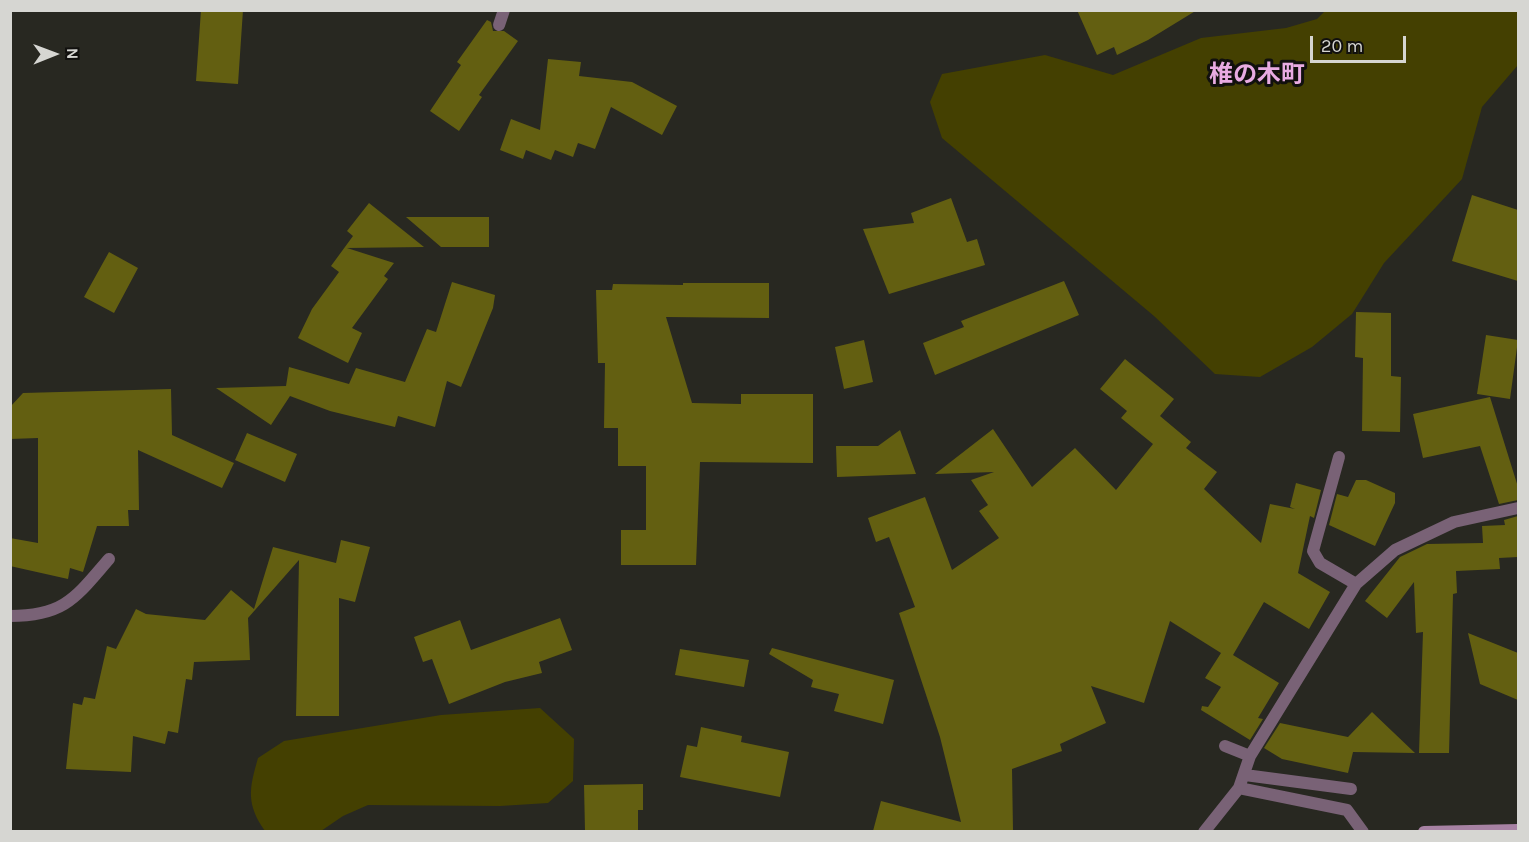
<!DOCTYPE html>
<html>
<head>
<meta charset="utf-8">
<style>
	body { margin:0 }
	#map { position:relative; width:1529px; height:842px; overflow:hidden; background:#282821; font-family:Karla,sans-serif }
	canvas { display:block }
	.frame { position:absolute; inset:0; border:12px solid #d6d6d2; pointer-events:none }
	.north { position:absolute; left:24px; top:24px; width:60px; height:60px; -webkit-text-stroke:4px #11100e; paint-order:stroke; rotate:89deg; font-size:16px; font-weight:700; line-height:24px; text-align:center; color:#d6d6d2 }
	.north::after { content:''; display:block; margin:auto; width:21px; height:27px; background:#d6d6d2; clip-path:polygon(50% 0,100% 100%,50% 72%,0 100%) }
	.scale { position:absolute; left:1310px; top:36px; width:96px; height:27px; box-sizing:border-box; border:3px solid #d6d6d2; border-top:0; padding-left:8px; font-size:18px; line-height:21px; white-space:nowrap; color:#d6d6d2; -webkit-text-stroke:4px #11100e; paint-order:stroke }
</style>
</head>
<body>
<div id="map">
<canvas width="1529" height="842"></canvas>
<div class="frame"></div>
<div class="north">N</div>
<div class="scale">20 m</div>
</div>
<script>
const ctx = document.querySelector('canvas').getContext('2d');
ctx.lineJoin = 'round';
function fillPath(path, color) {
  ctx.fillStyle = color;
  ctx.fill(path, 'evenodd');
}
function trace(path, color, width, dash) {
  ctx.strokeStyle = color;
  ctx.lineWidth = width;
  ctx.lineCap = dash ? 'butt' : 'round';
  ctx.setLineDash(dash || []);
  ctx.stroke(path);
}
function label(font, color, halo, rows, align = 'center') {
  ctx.font = font + ' Karla,"Noto Sans JP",sans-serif';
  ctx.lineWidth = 6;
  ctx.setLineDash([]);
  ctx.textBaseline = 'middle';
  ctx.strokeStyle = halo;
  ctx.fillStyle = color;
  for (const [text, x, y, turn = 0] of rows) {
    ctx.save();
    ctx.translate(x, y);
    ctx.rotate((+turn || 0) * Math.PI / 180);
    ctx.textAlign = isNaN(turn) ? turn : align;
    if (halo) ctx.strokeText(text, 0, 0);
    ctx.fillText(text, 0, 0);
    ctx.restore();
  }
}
const green = new Path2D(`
	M 1326,10 L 1518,11 L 1518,65 L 1482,107 L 1462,179 L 1384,263 L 1352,314 L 1312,347 L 1260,377 L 1215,374 L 1154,316 L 942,138 L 930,102 L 942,74 L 1045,55 L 1113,75 L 1201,38 L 1286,28 L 1317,19 Z
	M 540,708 L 574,739 L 573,781 L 548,803 L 500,806 L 368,805 L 343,816 L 321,831 L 265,831 C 246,804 249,789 258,758 L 284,741 L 441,715 Z`);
const building = new Path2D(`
	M 201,10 L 243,10 L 238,84 L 196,81 Z
	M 1077,10 L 1197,10 L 1148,40 L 1117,55 L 1114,47 L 1097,55 Z
	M 487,20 L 491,22 L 493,31 L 504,31 L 518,41 L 479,95 L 482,97 L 459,131 L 430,111 L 461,65 L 457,62 Z
	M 548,59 L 581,62 L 579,76 L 632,82 L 677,106 L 662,135 L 611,107 L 595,149 L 578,143 L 573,157 L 555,150 L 551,160 L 526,150 L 523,159 L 500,150 L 511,119 L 540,130 Z
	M 1472,195 L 1518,210 L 1518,281 L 1452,261 Z
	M 951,198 L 967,242 L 977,239 L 985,265 L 889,294 L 863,229 L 914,223 L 911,213 Z
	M 369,203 L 424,247 L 347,248 L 394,263 L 384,276 L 388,279 L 352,328 L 362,333 L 348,363 L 298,338 L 312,309 L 339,272 L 331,266 L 353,236 L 347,231 Z
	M 406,217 L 489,217 L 489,247 L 441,247 Z
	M 109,252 L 138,268 L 114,313 L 84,297 Z
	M 1064,281 L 1079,315 L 935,375 L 923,343 L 964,327 L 961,321 Z
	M 452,282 L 495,295 L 493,308 L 461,387 L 447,381 L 435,427 L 398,416 L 395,427 L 330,411 L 290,396 L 271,425 L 216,388 L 286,386 L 289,367 L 349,384 L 356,368 L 405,382 L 427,329 L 436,332 Z
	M 683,283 L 769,283 L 769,318 L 666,317 L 692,403 L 741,404 L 741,394 L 813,394 L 813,463 L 700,462 L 696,565 L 621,565 L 621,530 L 646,530 L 646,466 L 618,466 L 618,428 L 604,428 L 605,363 L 598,363 L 596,290 L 612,290 L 613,284 L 683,285 Z
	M 1356,312 L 1391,313 L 1391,376 L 1401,377 L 1400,432 L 1362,431 L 1363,358 L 1355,357 Z
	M 1486,335 L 1518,340 L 1510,399 L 1477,394 Z
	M 864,340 L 873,382 L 844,389 L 835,347 Z
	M 1125,359 L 1174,399 L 1160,416 L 1191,442 L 1186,448 L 1217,472 L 1204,489 L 1261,543 L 1270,504 L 1295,509 L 1290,507 L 1296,483 L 1321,490 L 1314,518 L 1310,516 L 1298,573 L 1330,592 L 1309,629 L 1264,602 L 1233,655 L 1279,683 L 1258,718 L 1263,719 L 1250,740 L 1201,710 L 1202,706 L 1208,707 L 1221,687 L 1205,678 L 1221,653 L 1170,621 L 1144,703 L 1091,686 L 1106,723 L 1060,744 L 1062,751 L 1012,769 L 1013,831 L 873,831 L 881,801 L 961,822 L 940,737 L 899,613 L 915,607 L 889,537 L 876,542 L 868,518 L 925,497 L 952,570 L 999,538 L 979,511 L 988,505 L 971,480 L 994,472 L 935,474 L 993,429 L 1032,487 L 1075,448 L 1116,490 L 1153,444 L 1121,418 L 1127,411 L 1100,389 Z
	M 171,389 L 172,435 L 234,463 L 222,488 L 138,450 L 139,510 L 128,510 L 129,526 L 97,526 L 83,572 L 70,568 L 68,579 L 10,566 L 10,538 L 38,543 L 38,438 L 10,439 L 11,406 L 23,393 Z
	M 1490,397 L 1518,487 L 1518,500 L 1499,504 L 1480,446 L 1423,458 L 1413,414 Z
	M 900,430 L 916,474 L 837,477 L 836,446 L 878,446 Z
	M 247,433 L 297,454 L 285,482 L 235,460 Z
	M 1356,480 L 1366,480 L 1395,493 L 1395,503 L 1375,546 L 1329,525 L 1337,494 L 1348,497 Z
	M 1518,516 L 1518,557 L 1499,558 L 1500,569 L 1456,571 L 1457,593 L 1453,594 L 1449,753 L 1419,753 L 1423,632 L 1416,633 L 1414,582 L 1387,618 L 1365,601 L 1400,557 L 1427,544 L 1483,543 L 1482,526 L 1505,525 L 1504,520 Z
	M 341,540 L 370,547 L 355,602 L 339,598 L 339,716 L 296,716 L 299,560 L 248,618 L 250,660 L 194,662 L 192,680 L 186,679 L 178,733 L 168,731 L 165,744 L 133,736 L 131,772 L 66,769 L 73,703 L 82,705 L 84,697 L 95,699 L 107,646 L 116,649 L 136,609 L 146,614 L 205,620 L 231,590 L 254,609 L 273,547 L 336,563 Z
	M 560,618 L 572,650 L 539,662 L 542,673 L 505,682 L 449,704 L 432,659 L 423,662 L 414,637 L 460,620 L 471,650 Z
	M 1468,633 L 1518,653 L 1518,700 L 1480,684 Z
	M 772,648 L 894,680 L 883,724 L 834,711 L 839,694 L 811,687 L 813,680 L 769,654 Z
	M 680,649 L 749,660 L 744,687 L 675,675 Z
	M 1372,712 L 1415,753 L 1353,752 L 1348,773 L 1282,759 L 1264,748 L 1280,723 L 1348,737 Z
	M 701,727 L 742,736 L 741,742 L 789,752 L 780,797 L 680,777 L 687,745 L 697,747 Z
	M 643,784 L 643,810 L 638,810 L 638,831 L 585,831 L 584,785 Z`);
const street = new Path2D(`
	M 499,25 L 504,10
	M 1339,457 L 1313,551 L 1320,563 L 1356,584
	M 10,616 C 65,616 76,597 109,559
	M 1225,746 L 1250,756
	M 1245,775 L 1351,789
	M 1239,788 L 1347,810 L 1363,832
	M 1204,832 L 1239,788 L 1250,756 L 1356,584 L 1395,550 L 1454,522 L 1518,508`);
const secondary = new Path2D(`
	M 1424,832 L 1518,830`);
const quarterNames = [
	["椎の木町",1257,75]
];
fillPath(green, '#444001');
fillPath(building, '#635f11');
trace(street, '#796276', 12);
trace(secondary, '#a782a3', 12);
label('bold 24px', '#e8abe2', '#11100e', quarterNames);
</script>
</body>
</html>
